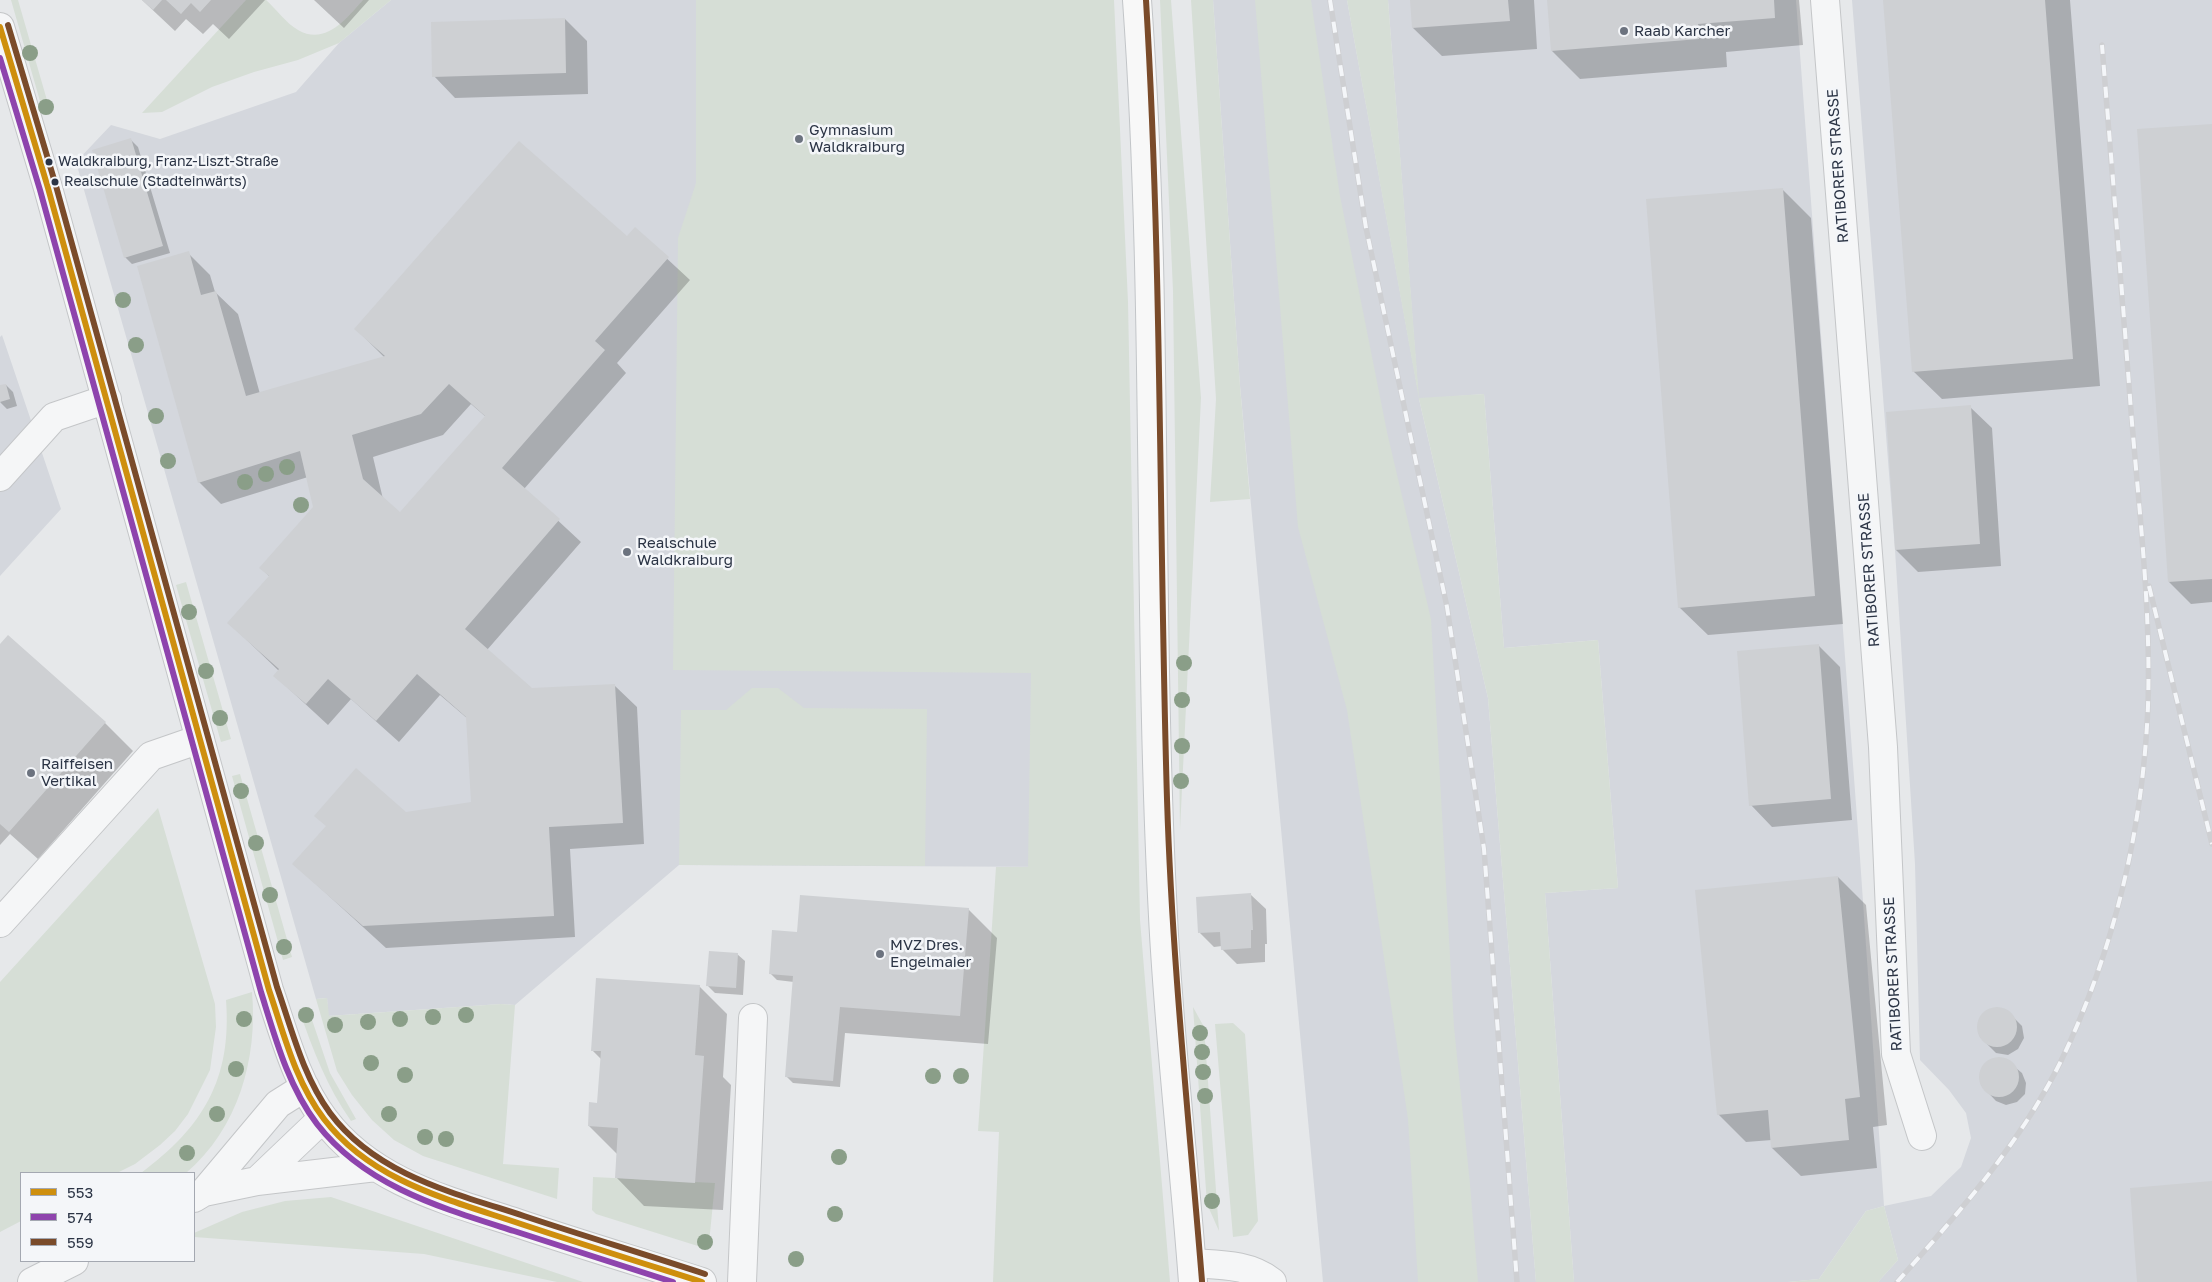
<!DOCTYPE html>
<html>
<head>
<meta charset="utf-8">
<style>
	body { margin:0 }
	#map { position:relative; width:2212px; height:1282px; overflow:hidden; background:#e6e8ea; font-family:"Golos Text",sans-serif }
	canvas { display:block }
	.legend { position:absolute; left:20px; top:1172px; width:175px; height:90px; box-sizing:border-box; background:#f4f6f9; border:1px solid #a4a8b1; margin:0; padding:6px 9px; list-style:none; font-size:15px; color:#2b3445 }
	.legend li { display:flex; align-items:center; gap:10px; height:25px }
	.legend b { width:25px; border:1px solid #a4a8b1 }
</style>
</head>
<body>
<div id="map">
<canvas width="2212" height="1282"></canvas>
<ul class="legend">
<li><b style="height:6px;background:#ce8f0e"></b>553</li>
<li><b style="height:6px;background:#8e44ad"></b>574</li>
<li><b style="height:6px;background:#7a4b2a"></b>559</li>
</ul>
</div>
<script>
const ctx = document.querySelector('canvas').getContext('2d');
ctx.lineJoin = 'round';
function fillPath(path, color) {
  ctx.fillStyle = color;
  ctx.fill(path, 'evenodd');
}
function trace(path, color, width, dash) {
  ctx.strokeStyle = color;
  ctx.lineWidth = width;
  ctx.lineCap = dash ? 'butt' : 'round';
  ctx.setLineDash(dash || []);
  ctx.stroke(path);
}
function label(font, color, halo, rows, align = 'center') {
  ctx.font = font + ' "Golos Text",sans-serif';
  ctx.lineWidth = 5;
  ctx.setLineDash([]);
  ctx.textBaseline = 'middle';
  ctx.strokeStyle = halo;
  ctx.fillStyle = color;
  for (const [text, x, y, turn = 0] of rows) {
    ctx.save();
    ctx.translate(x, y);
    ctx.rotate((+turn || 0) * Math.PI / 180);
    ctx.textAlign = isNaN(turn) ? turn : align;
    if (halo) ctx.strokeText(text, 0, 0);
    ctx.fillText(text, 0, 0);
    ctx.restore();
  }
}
const built = new Path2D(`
	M 391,0 L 1032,0 L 1035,240 L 1063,867 L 679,865 L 515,1005 L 501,1004 L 328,1016 L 327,998 L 316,999 L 76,162 L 111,125 L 160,139 L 296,92 L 339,43 Z
	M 1213,0 L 1347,0 L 1418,391 L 1388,0 L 1796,0 L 1860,858 L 1884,1206 L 1931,1196 L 1961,1167 L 1971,1138 L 1966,1113 L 1949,1090 L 1920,1060 L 1915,864 L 1895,550 L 1852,0 L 2212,0 L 2212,1282 L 1878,1282 L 1898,1260 L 1884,1206 L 1866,1211 L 1819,1279 L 1788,1282 L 1574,1282 L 1545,893 L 1618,888 L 1598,640 L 1504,648 L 1484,394 L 1419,399 L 1488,698 L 1536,1282 L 1323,1282 L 1240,386 Z
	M 2,335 L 61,509 L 0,576 L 0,337 Z`);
const green = new Path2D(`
	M 11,0 L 18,0 L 51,114 L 44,115 Z
	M 246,0 L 266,0 C 276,9 286,23 298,30 C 326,46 347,18 363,0 L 391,0 L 339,43 L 298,60 L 254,72 L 212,87 L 162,112 L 142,113 Z
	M 696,0 L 1114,0 L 1128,302 L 1140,920 L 1170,1282 L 993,1282 L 999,1132 L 978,1131 L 996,867 L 1028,867 L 1031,673 L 673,670 L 678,238 L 696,183 Z
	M 1160,0 L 1171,0 L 1201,398 L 1180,830 L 1173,291 Z
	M 1191,0 L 1213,0 L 1240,386 L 1250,499 L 1210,502 L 1216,399 Z
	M 1255,0 L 1311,0 L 1340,196 L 1387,432 L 1431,619 L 1454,1027 L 1470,1184 L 1478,1282 L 1418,1282 L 1408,1119 L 1347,710 L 1298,527 Z
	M 1347,0 L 1388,0 L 1419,398 L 1484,394 L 1504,648 L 1598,640 L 1618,888 L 1545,893 L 1574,1282 L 1536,1282 L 1488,698 L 1419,399 Z
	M 186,582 L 231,739 L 221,742 L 176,585 Z
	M 752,688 L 778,688 L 804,708 L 927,709 L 925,866 L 679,865 L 681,710 L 726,710 Z
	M 240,774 L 292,957 L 283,960 L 232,776 Z
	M 158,808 L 215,1004 L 216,1027 L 210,1070 L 188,1114 L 175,1131 L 160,1145 L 135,1164 L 117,1173 L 21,1173 L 21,1221 L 0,1232 L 0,982 Z
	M 252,992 C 258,1059 238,1129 186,1173 L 141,1173 C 203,1127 232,1079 226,1000 Z
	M 327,998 L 329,1016 L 501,1004 L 515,1005 L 503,1164 L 559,1168 L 557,1199 L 423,1156 L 394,1140 L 372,1120 L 352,1095 L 337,1071 L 316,999 Z
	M 1193,1007 L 1204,1027 L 1219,1231 L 1207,1204 Z
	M 308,1008 L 330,1073 L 356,1119 L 351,1121 C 327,1087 313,1050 299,1010 Z
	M 1233,1023 L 1245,1034 L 1258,1221 L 1248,1235 L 1233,1237 L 1215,1024 Z
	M 593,1177 L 715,1183 L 709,1243 L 706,1246 L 701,1247 L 596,1214 L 592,1210 Z
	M 331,1197 L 583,1282 L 557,1282 L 424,1254 L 194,1237 L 194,1233 L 242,1212 L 285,1201 Z
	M 1884,1206 L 1898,1260 L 1878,1282 L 1788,1282 L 1819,1279 L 1866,1211 Z`);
const shadow = new Path2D(`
	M 142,0 L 265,0 L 229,39 L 213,24 L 203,34 L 186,19 L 175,31 Z
	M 314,0 L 369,0 L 344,28 Z
	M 1411,0 L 1534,0 L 1537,49 L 1442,56 L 1413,28 Z
	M 1548,0 L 1799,0 L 1803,45 L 1726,52 L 1727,67 L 1580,79 L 1552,51 Z
	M 1884,0 L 2070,0 L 2100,386 L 1942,399 L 1913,371 Z
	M 565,19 L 587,41 L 588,94 L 455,98 L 434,76 Z
	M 2212,125 L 2212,602 L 2191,604 L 2169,582 L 2139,130 Z
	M 131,140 L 138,147 L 170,253 L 132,264 L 125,257 Z
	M 1783,190 L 1811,218 L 1843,624 L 1708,635 L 1679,607 Z
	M 635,229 L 690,280 L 617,363 L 626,373 L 524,489 L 581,542 L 487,650 L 532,689 L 615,686 L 637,707 L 644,844 L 570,849 L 575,937 L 386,948 L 294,864 L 406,813 L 473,803 L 468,719 L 440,695 L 399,742 L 351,699 L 328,725 L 275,676 L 279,671 L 229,623 L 270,577 L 261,568 L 315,507 L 308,477 L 221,504 L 199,482 L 188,253 L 210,275 L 215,292 L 238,314 L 260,394 L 385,358 L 356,329 L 628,238 ZM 471,404 L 486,417 L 401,514 L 383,499 L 373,457 L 443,435 Z
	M 6,385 L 13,392 L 17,406 L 7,409 L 0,402 L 0,386 Z
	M 1970,407 L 1992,428 L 2001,566 L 1918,572 L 1896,550 L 1887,413 Z
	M 8,637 L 105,723 L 133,751 L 38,859 L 10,834 L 0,845 L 0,646 Z
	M 1818,645 L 1840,667 L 1852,820 L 1772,827 L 1751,805 Z
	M 1838,877 L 1866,905 L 1887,1125 L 1873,1127 L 1877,1168 L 1801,1176 L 1772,1148 L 1772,1140 L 1746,1142 L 1718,1114 Z
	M 1251,895 L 1266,909 L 1267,944 L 1265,944 L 1265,962 L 1237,964 L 1222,949 L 1222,946 L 1214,947 L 1199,932 Z
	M 968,909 L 997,938 L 988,1044 L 845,1033 L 840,1087 L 793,1083 L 786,1076 L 794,982 L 777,980 L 770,973 L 796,933 Z
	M 737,954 L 745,961 L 743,995 L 715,993 L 708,986 Z
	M 699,986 L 727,1014 L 723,1077 L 731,1085 L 723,1210 L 644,1206 L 616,1177 L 617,1154 L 589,1126 L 599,1104 L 601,1059 L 592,1050 Z
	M 1994,1008 L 2006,1010 L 2022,1026 L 2024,1038 L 2018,1049 L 2008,1055 L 1996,1053 L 1980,1037 L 1978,1024 L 1983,1014 Z
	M 1994,1058 L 2005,1059 L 2022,1073 L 2026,1083 L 2025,1094 L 2017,1102 L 2006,1105 L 1996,1101 L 1981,1085 L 1980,1074 L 1985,1064 Z`);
const building = new Path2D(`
	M 142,0 L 162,0 L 153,10 Z
	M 166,0 L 211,0 L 200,12 L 191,3 L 181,14 Z
	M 1410,0 L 1508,0 L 1510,21 L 1412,28 Z
	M 1547,0 L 1774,0 L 1775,18 L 1698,24 L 1699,39 L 1551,51 Z
	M 1883,0 L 2045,0 L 2073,359 L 1912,372 Z
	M 565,18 L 566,73 L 432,77 L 431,22 Z
	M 2212,124 L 2212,579 L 2168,582 L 2137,129 Z
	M 131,138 L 163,246 L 124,258 L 92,150 Z
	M 519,141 L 627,236 L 635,227 L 669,257 L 595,341 L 605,350 L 502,468 L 560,519 L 465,629 L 532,688 L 615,684 L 623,823 L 549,827 L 554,916 L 363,926 L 292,864 L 326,826 L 314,816 L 356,768 L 406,812 L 471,802 L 466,717 L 417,674 L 376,721 L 328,679 L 306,704 L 273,676 L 279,669 L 227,623 L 269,576 L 259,568 L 313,507 L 300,451 L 198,483 L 137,266 L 189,251 L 201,295 L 216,291 L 246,396 L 385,356 L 354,329 ZM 449,384 L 485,416 L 400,512 L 363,479 L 352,435 L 421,414 Z
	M 1783,188 L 1815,596 L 1678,608 L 1646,199 Z
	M 6,384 L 10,399 L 0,402 L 0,385 Z
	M 1971,405 L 1980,544 L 1895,550 L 1886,412 Z
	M 8,635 L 106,722 L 9,832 L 0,824 L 0,644 Z
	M 1819,644 L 1831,799 L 1749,806 L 1737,651 Z
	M 1838,876 L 1860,1097 L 1845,1099 L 1849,1140 L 1771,1148 L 1768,1110 L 1717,1115 L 1695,890 Z
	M 1251,893 L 1253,930 L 1251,930 L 1251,948 L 1221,950 L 1220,932 L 1198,933 L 1196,897 Z
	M 800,895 L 969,908 L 960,1016 L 840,1007 L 833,1081 L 785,1077 L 793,976 L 769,974 L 772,930 L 797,932 Z
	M 709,951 L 738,953 L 736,988 L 706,986 Z
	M 596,978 L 700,985 L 695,1055 L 704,1056 L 695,1183 L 615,1178 L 618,1128 L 588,1126 L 589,1102 L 597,1103 L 601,1051 L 591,1051 Z
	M1977 1027a20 20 0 1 1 40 0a20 20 0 1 1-40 0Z
	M1979 1077a20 20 0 1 1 40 0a20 20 0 1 1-40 0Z
	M 2212,1181 L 2212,1282 L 2137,1282 L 2130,1188 Z`);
const minor = new Path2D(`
	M 1825,0 L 1883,747 L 1896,1054 L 1922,1136
	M 0,27 L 48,188 L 269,990 C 284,1033 296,1082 324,1119 C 371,1182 446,1200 517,1223 C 579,1244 640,1262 702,1282
	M 0,477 L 54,417 L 107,399
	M 0,923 L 151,756 L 200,739
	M 257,1181 L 376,1167
	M 204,1192 L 257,1181 L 323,1118
	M 194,1198 L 204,1192 L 278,1104 L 305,1087
	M 1192,1263 C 1220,1265 1249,1264 1272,1282
	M 32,1282 L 74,1261
	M 742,1282 L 753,1018`);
const major = new Path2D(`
	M 1137,0 C 1159,305 1147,611 1163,916 C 1169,1038 1184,1160 1193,1282`);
const rail = new Path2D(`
	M 1330,0 L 1366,228 L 1447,607 L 1484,849 L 1517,1282
	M 2149,586 L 2212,844
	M 1897,1282 C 1958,1214 2020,1144 2061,1061 C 2114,951 2143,829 2148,706 C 2151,608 2139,509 2131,411 C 2122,289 2112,167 2102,45`);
const bus1 = new Path2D(`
	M 0,27 L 48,188 L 269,990 C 284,1034 295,1081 324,1119 C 372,1182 450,1200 521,1224 C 581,1244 642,1263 702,1282`);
const bus2 = new Path2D(`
	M 0,58 L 40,190 L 261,992 C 275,1037 288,1086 317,1124 C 366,1187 442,1208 514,1231 C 567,1248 620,1265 673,1282`);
const bus3 = new Path2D(`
	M 1146,0 C 1162,266 1159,533 1167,799 C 1172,960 1189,1121 1202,1281
	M 8,25 L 56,186 L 277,987 C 292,1030 303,1076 330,1113 C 376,1175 454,1193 524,1216 C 584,1236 644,1254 705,1274`);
const trees = [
	[30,53],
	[46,107],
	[123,300],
	[136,345],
	[156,416],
	[168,461],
	[287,467],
	[266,474],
	[245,482],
	[301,505],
	[189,612],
	[1184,663],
	[206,671],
	[1182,700],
	[220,718],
	[1182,746],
	[1181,781],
	[241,791],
	[256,843],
	[270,895],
	[284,947],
	[306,1015],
	[466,1015],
	[433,1017],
	[244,1019],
	[400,1019],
	[368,1022],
	[335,1025],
	[1200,1033],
	[1202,1052],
	[371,1063],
	[236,1069],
	[1203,1072],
	[405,1075],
	[933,1076],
	[961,1076],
	[1205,1096],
	[217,1114],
	[389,1114],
	[425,1137],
	[446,1139],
	[187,1153],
	[839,1157],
	[1212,1201],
	[835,1214],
	[705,1242],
	[796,1259]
];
const markers = [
	[1624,31,5,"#6c737f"],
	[799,139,5,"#6c737f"],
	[49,162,4.5,"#2b3445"],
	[55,182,4.5,"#2b3445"],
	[627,552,5,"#6c737f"],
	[31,773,5,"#6c737f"],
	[880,954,5,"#6c737f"]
];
const busNames = [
	["Waldkraiburg, Franz-Liszt-Straße",58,162],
	["Realschule (Stadteinwärts)",64,182]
];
const poiNames = [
	["Raab Karcher",1634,31],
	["Gymnasium",809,130],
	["Waldkraiburg",809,147],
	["Realschule",637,543],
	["Waldkraiburg",637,560],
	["Raiffeisen",41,764],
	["Vertikal",41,781],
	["MVZ Dres.",890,945],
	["Engelmaier",890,962]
];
const streetNames = [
	["RATIBORER STRASSE",1838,166,-94],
	["RATIBORER STRASSE",1869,570,-94],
	["RATIBORER STRASSE",1893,974,-93]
];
fillPath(built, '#d4d7dd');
fillPath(green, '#d6ded6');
fillPath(shadow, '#0003');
fillPath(building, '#ced0d3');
trace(minor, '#c4c6c8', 30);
trace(major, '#c2c5c8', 30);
trace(minor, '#f5f6f7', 28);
trace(major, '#f8f8f8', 28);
trace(rail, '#cecfd2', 5.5);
trace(rail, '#f4f6f9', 4, [11]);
trace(bus1, '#ce8f0e', 6);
trace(bus2, '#8e44ad', 6);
trace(bus3, '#7a4b2a', 6);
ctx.fillStyle = '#8a9e88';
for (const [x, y] of trees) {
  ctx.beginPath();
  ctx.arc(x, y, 8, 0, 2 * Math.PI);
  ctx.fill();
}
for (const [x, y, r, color] of markers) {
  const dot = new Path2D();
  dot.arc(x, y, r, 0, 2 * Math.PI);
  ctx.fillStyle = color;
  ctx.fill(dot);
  trace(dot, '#f4f6f9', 2);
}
label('14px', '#2b3445', '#f4f6f9', busNames, 'left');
label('15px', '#2b3445', '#f4f6f9', poiNames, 'left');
label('15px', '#2b3445', '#f4f6f9', streetNames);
</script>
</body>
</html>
